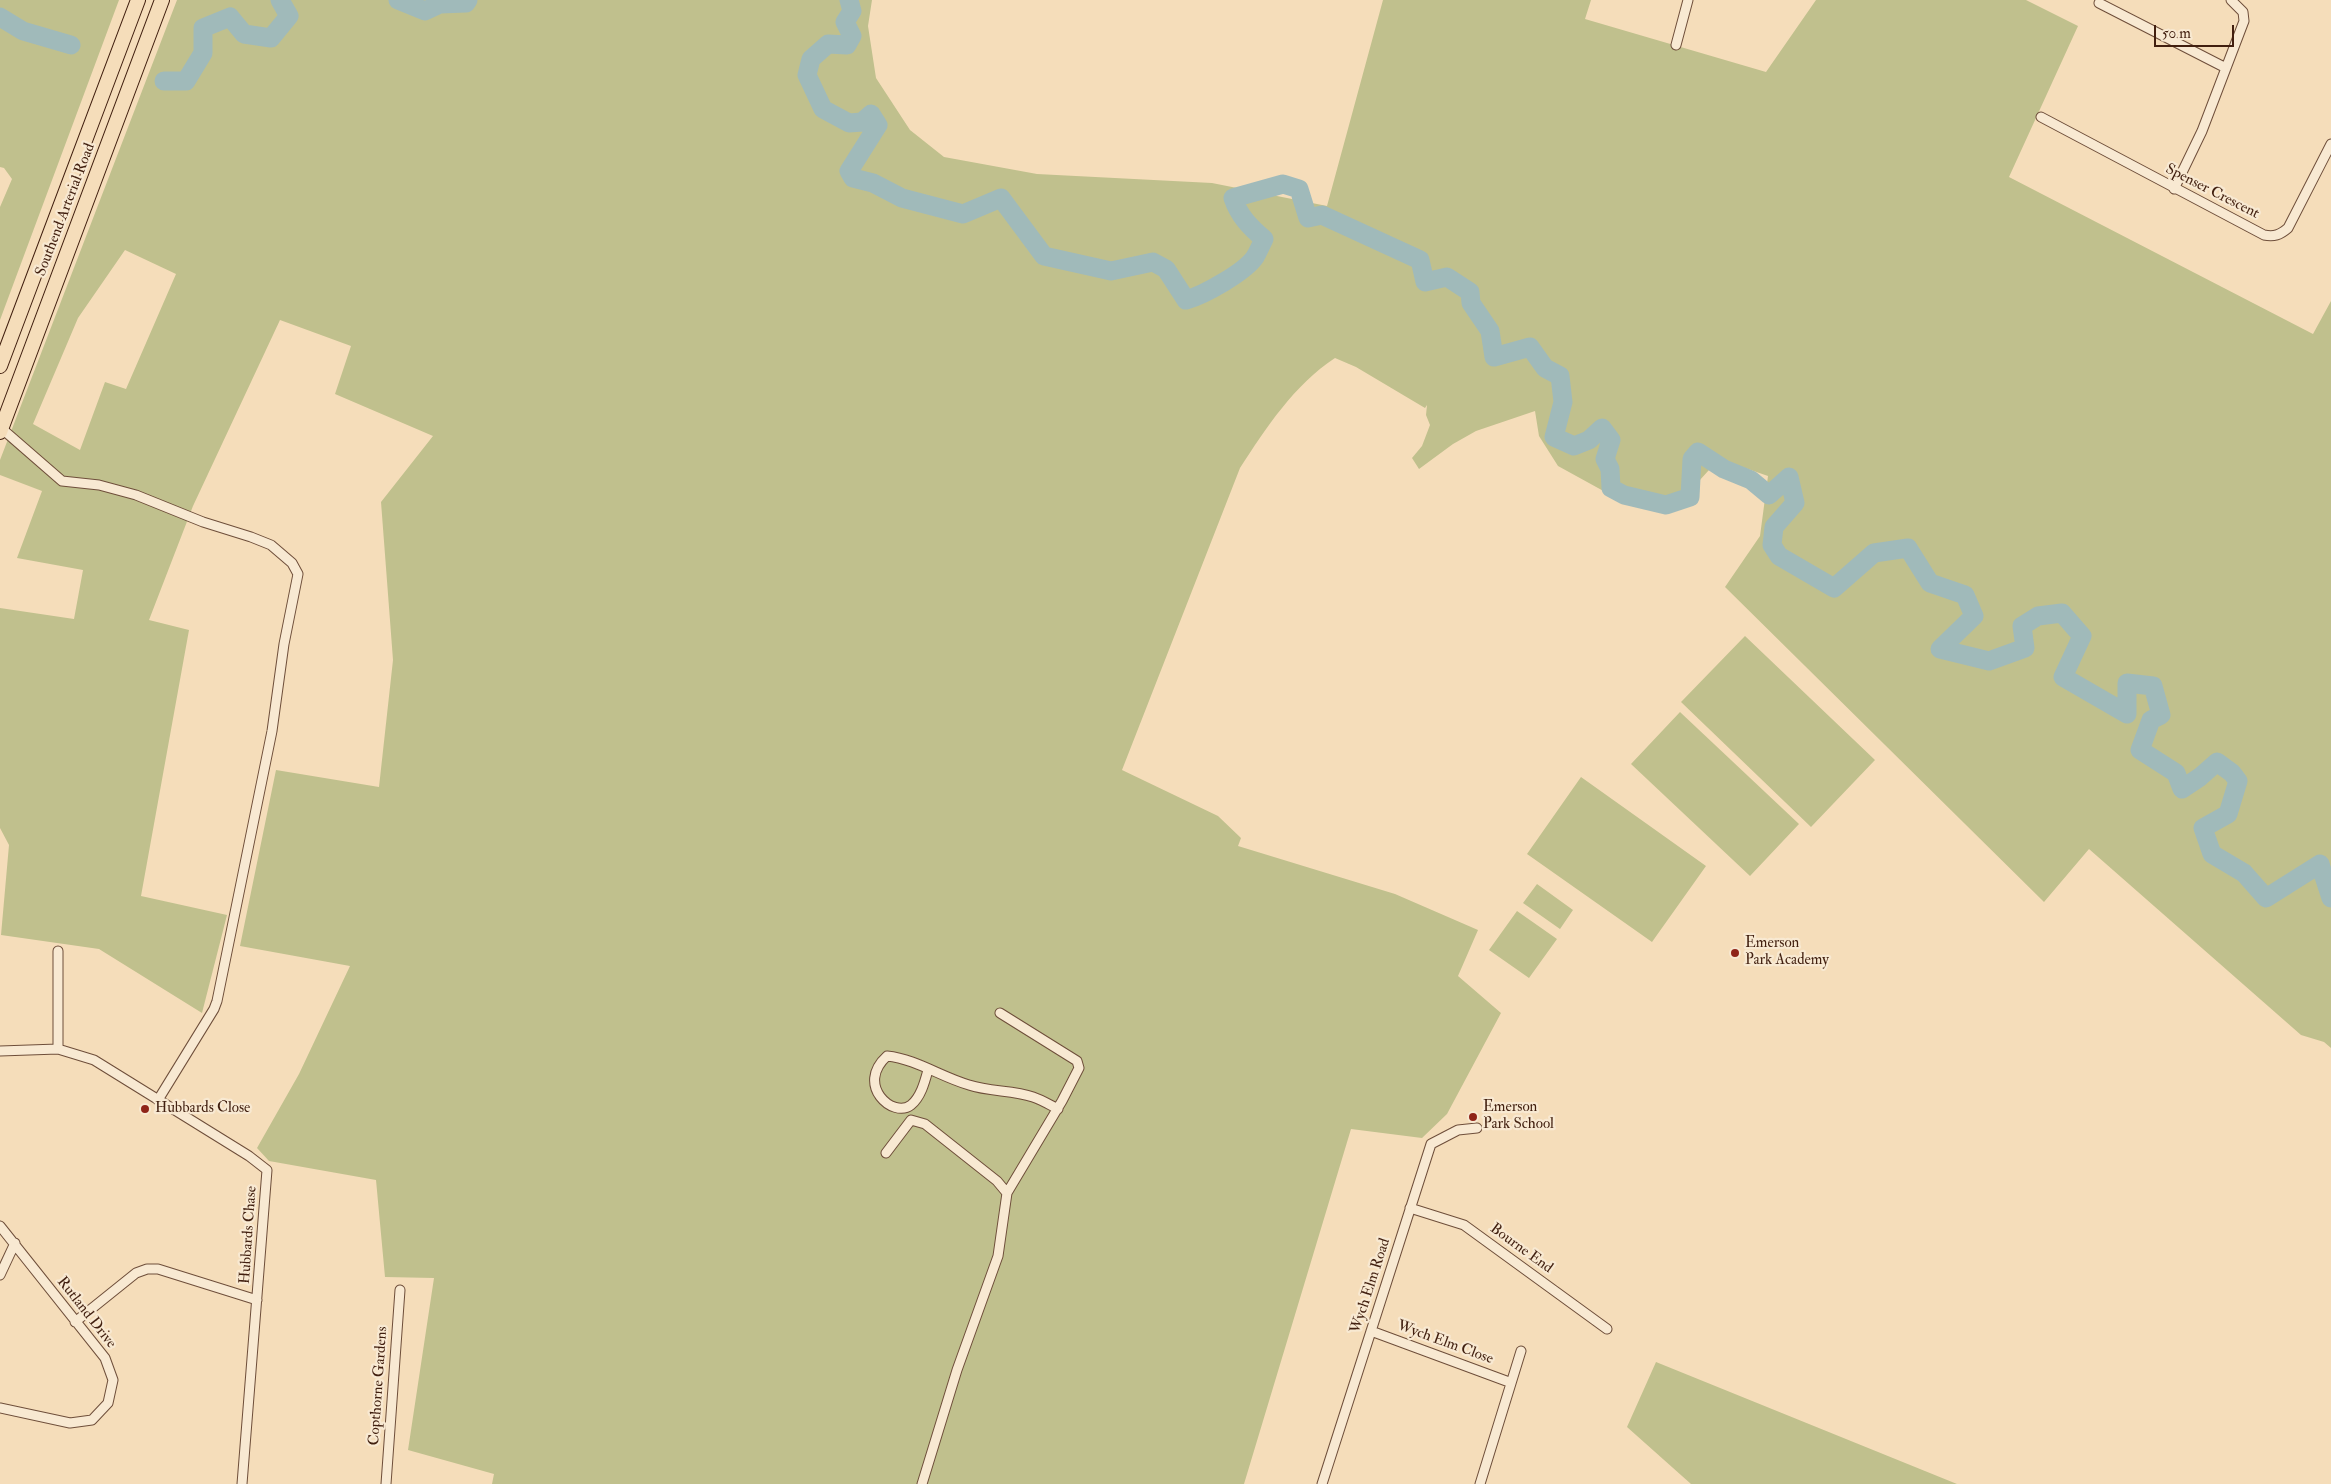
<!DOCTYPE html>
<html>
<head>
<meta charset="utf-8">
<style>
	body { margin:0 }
	#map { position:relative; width:2331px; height:1484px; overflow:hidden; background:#f5ddba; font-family:"IM FELL Double Pica",serif }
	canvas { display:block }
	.scale { position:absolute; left:2154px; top:25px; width:80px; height:22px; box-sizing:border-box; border:2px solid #411f0f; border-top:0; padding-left:6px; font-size:15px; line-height:18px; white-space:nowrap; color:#411f0f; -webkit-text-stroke:4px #f8e9d2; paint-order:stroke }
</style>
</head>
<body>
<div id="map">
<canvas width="2331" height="1484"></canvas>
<div class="scale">50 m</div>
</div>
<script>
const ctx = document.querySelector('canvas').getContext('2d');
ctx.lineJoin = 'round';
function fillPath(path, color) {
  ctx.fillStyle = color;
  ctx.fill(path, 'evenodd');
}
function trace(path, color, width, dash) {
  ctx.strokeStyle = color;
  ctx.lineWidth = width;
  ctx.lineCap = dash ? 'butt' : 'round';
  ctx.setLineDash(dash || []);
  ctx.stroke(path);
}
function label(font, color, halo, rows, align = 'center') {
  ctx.font = font + ' "IM FELL Double Pica",serif';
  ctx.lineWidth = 4.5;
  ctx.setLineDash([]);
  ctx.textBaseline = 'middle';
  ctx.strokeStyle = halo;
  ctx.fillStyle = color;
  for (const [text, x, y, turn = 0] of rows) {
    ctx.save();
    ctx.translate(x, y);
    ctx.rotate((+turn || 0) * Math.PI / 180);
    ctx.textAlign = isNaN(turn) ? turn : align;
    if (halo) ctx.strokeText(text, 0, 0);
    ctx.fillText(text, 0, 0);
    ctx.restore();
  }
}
const green = new Path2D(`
	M 0,0 L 119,0 L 0,320 L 0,207 L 12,179 L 4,168 L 0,167 Z
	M 177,0 L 872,0 L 868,26 L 876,78 L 910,130 L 944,157 L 1037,174 L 1212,183 L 1327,206 L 1383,0 L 1591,0 L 1585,19 L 1766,72 L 1816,0 L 2026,0 L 2078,26 L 2009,177 L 2313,334 L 2331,301 L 2331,1048 L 2324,1042 L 2301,1035 L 2089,849 L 2044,902 L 1725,587 L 1760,536 L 1768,476 L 1719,459 L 1689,492 L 1655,503 L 1618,499 L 1558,466 L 1539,436 L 1535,411 L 1476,431 L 1453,444 L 1419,469 L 1412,458 L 1422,446 L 1430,425 L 1426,415 L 1427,405 L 1425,408 L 1356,367 L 1335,358 C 1294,385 1266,428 1240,468 L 1122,770 L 1218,816 L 1241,838 L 1238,846 L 1395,894 L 1478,930 L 1458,976 L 1501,1013 L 1447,1114 L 1422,1138 L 1351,1129 L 1244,1484 L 492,1484 L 494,1474 L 408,1450 L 434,1278 L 385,1277 L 376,1180 L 269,1161 L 257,1148 L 299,1074 L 350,966 L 240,946 L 276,770 L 379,787 L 393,660 L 381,502 L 433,436 L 335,394 L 351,346 L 280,320 L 193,506 L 149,620 L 189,630 L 141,896 L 227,915 L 202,1013 L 99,949 L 1,935 L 9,845 L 0,828 L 0,608 L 74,619 L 83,570 L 17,558 L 42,491 L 0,475 L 0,460 ZM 125,250 L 176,274 L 126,389 L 105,382 L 80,450 L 33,424 L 78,318 Z
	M 1745,636 L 1875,760 L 1811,827 L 1681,702 Z
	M 1680,712 L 1799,824 L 1750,876 L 1631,764 Z
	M 1581,777 L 1706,866 L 1652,942 L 1527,854 Z
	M 1537,884 L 1573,910 L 1560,929 L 1523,903 Z
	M 1517,911 L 1557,939 L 1529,978 L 1489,950 Z
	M 1656,1362 L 1957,1484 L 1691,1484 L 1627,1427 Z`);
const river = new Path2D(`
	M 398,0 L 425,11 L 440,4 L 466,3 L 468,0
	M 849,0 L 852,11 L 845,22 L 852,36 L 847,45 L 828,44 L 811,59 L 807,75 L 823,109 L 849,123 L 862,122 L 871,114 L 878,125 L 849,171 L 853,178 L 873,183 L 902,198 L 963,214 L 1001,198 L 1044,256 L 1111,271 L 1153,262 L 1166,269 L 1186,300 C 1204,295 1245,272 1255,257 C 1258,252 1261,245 1264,239 C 1250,227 1239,216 1233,198 L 1283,184 L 1299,189 L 1308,218 L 1322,215 L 1420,260 L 1425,282 L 1447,277 L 1470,292 L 1471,303 L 1490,331 L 1494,357 L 1530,347 L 1545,368 L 1560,376 L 1563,402 L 1554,437 L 1574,446 L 1589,440 L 1602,428 L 1611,440 L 1605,459 L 1610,469 L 1611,488 L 1624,495 L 1666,505 L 1690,497 L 1692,459 L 1698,452 L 1724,469 L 1751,480 L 1769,495 L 1789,477 L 1795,503 L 1774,527 L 1772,545 L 1779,556 L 1834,588 L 1874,553 L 1908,548 L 1930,583 L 1965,595 L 1974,616 L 1940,649 L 1989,661 L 2025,648 L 2022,626 L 2038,616 L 2062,613 L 2082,636 L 2063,677 L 2127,714 L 2127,683 L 2153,686 L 2161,715 L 2151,720 L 2140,750 L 2176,773 L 2182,789 L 2200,777 L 2217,762 L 2232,773 L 2238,781 L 2228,814 L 2203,828 L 2212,854 L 2244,873 L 2266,898 L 2320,864 L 2331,898
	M 0,17 L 23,31 L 71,45
	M 164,81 L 186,81 L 203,53 L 203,28 L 230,17 L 244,34 L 271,38 L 289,16 L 280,0`);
const minor = new Path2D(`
	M 2099,3 L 2226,68
	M 1676,45 L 1688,0
	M 2041,117 L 2264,235 C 2274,237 2280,235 2288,228 L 2331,144
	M 2174,189 L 2202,131 L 2244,21 L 2243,12 L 2231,0
	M 1,428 L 62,481 L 99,485 L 136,495 L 203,522 L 251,537 L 271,545 L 292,563 L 298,574 L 284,644 L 272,731 L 217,1001 L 214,1009 L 158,1100
	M 1000,1013 L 1077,1061 L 1079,1068 L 1062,1101 L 1007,1193
	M 58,1049 L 58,951
	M 0,1051 L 58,1049 L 94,1060 L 249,1156 L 267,1170 L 242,1484
	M 928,1070 C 925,1081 921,1097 911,1105 C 893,1119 855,1085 887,1056 C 916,1059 941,1077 969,1085 C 990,1092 1013,1090 1033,1097 C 1042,1100 1050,1105 1058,1109
	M 886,1153 L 911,1120 L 925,1124 L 997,1181 L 1007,1193 L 998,1256 L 957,1370 L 922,1484
	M 1410,1208 L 1464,1225 L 1607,1329
	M 0,1226 L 105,1358 L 113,1380 L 108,1403 L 92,1420 L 70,1423 L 0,1408
	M 0,1275 L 15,1243
	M 75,1322 L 136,1273 L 147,1269 L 158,1269 L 257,1300
	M 1371,1331 L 1509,1382
	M 386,1484 L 400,1290
	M 1322,1484 L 1431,1144 L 1458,1130 L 1477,1128
	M 1480,1484 L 1521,1351`);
const trunk = new Path2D(`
	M 0,366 L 138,0
	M 0,432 L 162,0`);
const markers = [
	[1735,953,5,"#8f2418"],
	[145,1109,5,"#8f2418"],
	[1473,1117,5,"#8f2418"]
];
const streetNames = [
	["Spenser Crescent",2212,192,27],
	["Southend Arterial Road",66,210,-69],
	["Hubbards Chase",249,1235,-86],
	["Bourne End",1521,1249,36],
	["Wych Elm Road",1371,1286,-72],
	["Rutland Drive",86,1313,52],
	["Wych Elm Close",1445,1343,20],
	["Copthorne Gardens",379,1386,-86]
];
const poiNames = [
	["Emerson",1745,944],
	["Park Academy",1745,961],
	["Emerson",1483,1108],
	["Park School",1483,1125],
	["Hubbards Close",155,1109]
];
fillPath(green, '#c0c08d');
trace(river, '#a0baba', 19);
trace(minor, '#6e4e3a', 11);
trace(trunk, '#411f0f', 16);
trace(minor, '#f8e9d2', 9);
trace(trunk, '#f5ddba', 14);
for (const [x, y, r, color] of markers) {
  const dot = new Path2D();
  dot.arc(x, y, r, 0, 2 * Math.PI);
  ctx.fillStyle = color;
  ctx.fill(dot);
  trace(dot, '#f8e9d2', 2);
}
label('15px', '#411f0f', '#f8e9d2', streetNames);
label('15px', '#411f0f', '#f8e9d2', poiNames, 'left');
</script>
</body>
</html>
